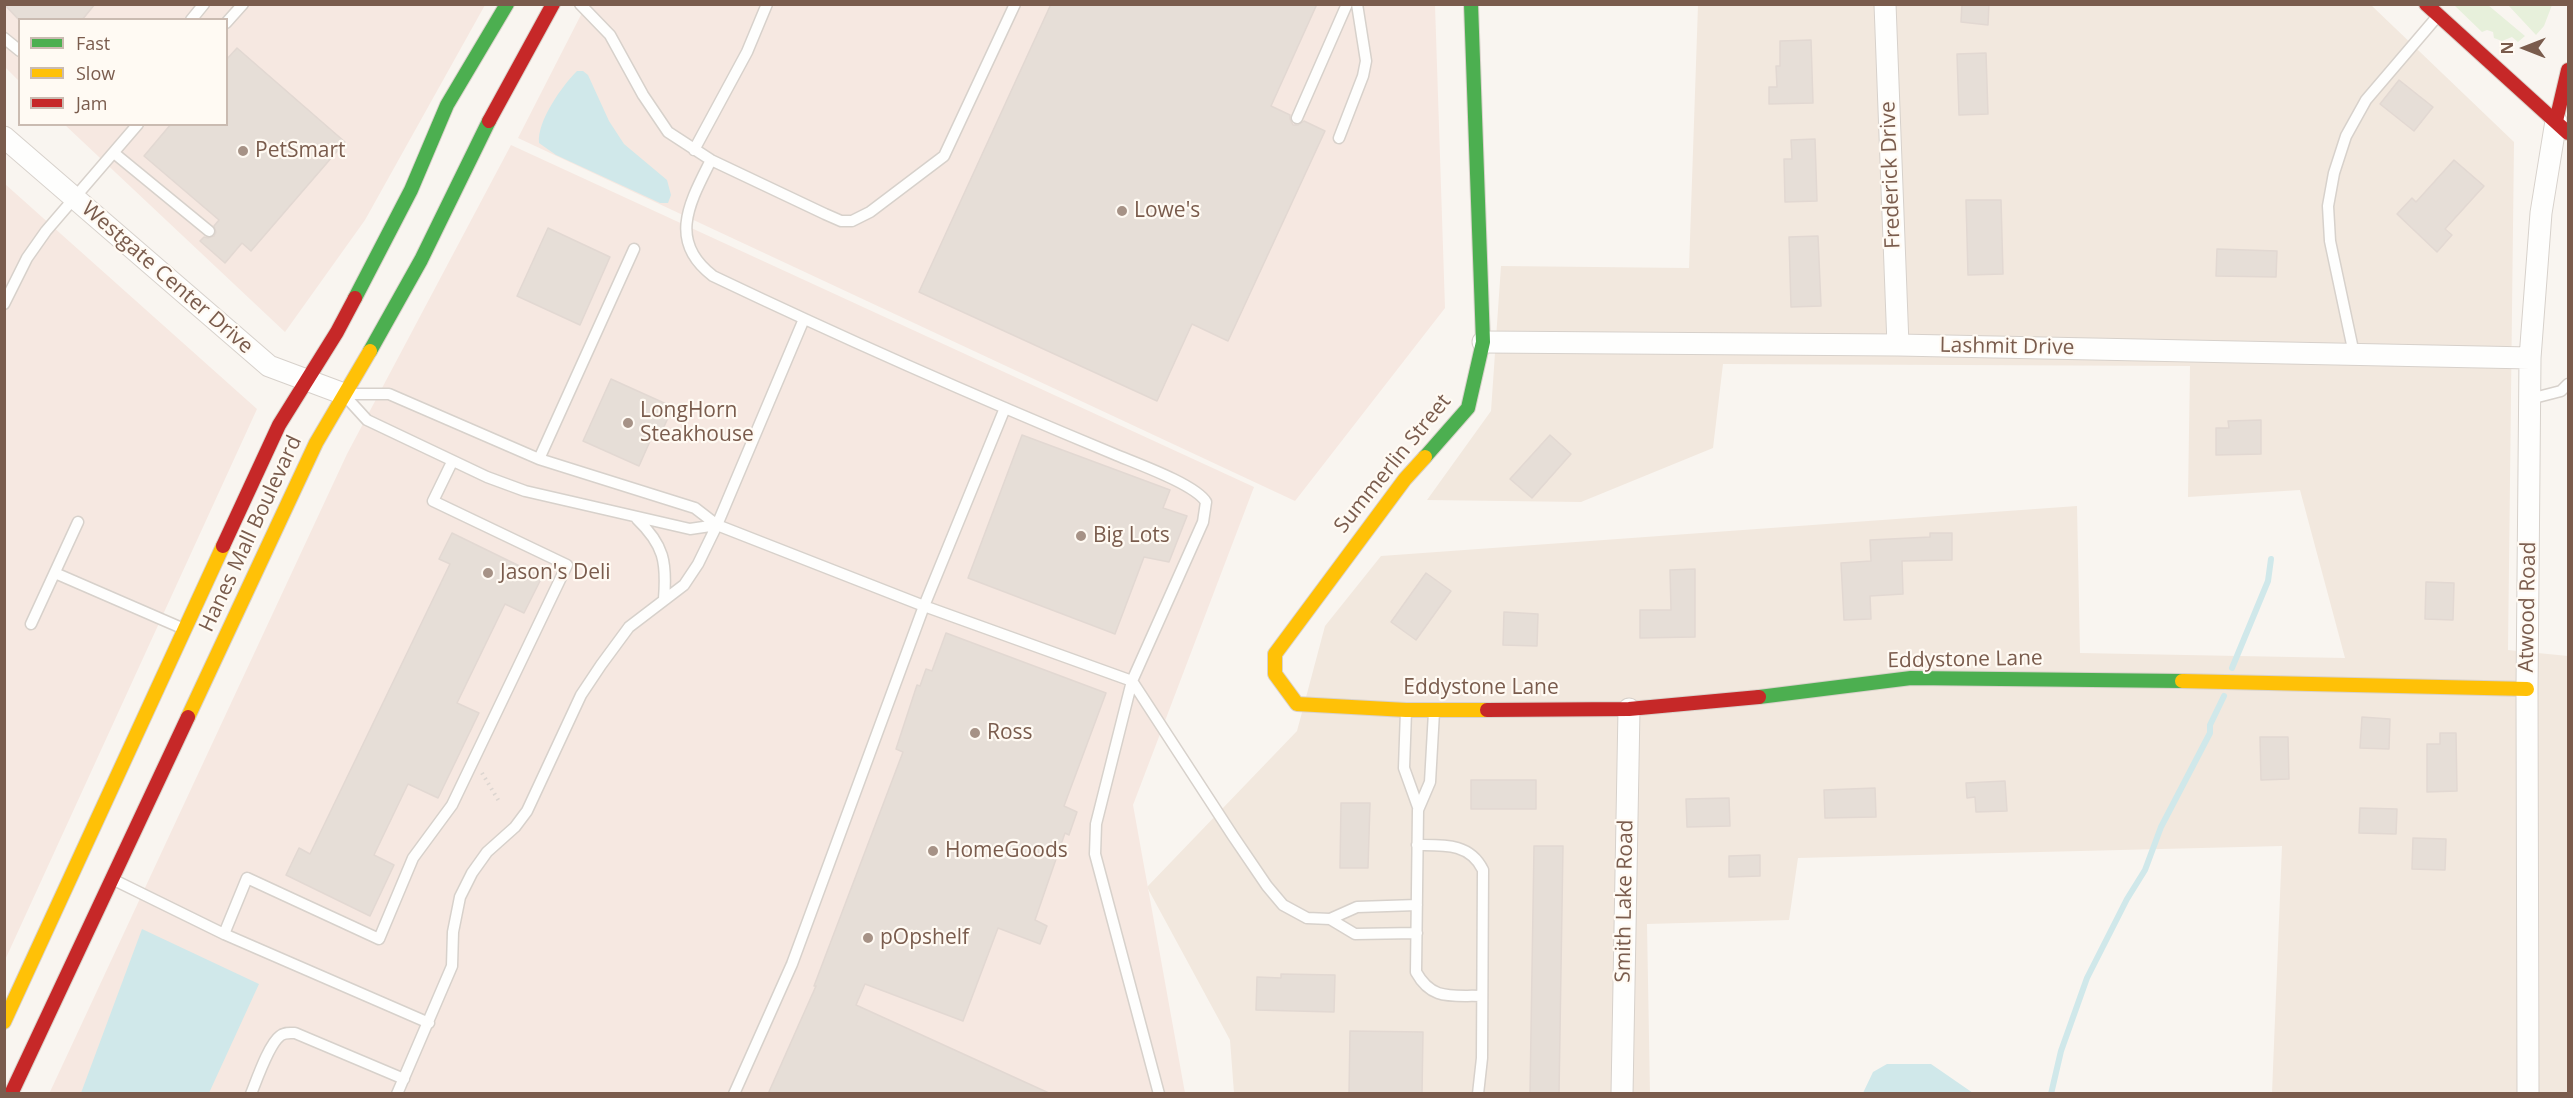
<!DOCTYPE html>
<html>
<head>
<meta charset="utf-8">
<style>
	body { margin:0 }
	#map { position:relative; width:2573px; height:1098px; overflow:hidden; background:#f9f5f0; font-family:"Open Sans",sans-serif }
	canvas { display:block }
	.frame { position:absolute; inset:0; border:6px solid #7a5c4d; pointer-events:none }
	.legend { position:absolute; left:18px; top:18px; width:210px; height:108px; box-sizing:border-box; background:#fffaf3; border:2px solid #cabbb1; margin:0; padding:8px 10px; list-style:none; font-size:18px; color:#7a5c4d }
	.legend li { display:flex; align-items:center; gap:12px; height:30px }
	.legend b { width:30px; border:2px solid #cabbb1 }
	.north { position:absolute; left:2495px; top:18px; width:60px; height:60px; -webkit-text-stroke:4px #fffaf3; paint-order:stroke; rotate:270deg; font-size:16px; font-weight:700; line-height:24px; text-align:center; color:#7a5c4d }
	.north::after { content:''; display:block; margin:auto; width:21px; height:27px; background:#7a5c4d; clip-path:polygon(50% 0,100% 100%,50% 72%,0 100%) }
</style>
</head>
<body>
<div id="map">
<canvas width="2573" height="1098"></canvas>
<div class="frame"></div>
<ul class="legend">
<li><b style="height:8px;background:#4caf50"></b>Fast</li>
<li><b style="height:8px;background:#ffc107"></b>Slow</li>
<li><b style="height:8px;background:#c62828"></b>Jam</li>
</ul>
<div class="north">N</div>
</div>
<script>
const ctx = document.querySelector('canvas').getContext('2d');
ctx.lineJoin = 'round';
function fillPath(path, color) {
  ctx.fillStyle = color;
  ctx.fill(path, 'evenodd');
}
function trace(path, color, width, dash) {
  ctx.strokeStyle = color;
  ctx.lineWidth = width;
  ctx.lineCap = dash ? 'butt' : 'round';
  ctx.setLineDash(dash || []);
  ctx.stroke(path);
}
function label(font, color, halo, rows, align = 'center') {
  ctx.font = font + ' "Open Sans",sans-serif';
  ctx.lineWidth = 4.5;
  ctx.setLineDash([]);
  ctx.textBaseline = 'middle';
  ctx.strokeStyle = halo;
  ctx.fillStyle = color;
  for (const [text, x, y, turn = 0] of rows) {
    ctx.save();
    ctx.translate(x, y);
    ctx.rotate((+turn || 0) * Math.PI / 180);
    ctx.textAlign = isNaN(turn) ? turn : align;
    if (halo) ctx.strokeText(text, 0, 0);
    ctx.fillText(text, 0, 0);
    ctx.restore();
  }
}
const residential = new Path2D(`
	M 1698,5 L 2371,5 L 2514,142 L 2508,650 L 2568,656 L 2568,1093 L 2272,1093 L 2282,846 L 1798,858 L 1789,920 L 1647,924 L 1650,1094 L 1234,1093 L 1230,1040 L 1147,887 L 1297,731 L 1325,626 L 1381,556 L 2077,506 L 2080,653 L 2345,658 L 2300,490 L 2188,497 L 2190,366 L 1723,364 L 1713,448 L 1581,502 L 1427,500 L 1491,411 L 1501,266 L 1689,268 Z`);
const commercial = new Path2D(`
	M 4,5 L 485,5 L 365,220 L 285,332 L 65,125 L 226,124 L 226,20 L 20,20 L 19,81 L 5,67 Z
	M 586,5 L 1435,5 L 1445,308 L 1295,501 L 518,138 Z
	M 511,145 L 1254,487 L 1133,805 L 1185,1093 L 49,1094 L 347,454 Z
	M 5,184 L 257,409 L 5,960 Z`);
const green = new Path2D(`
	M 2454,5 L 2488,5 L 2525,36 L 2518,42 L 2512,37 L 2502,41 L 2494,38 L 2493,32 L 2487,30 L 2482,32 Z
	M 2508,5 L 2552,5 L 2544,26 L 2536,35 Z`);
const water = new Path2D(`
	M 577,71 L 583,71 L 588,75 L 609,121 L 624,144 L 667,180 L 671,195 L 668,203 L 660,203 L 556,155 L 539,143 C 537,121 562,86 577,71 Z
	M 142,929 L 259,984 L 209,1093 L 81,1093 Z
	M 1887,1064 L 1931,1064 L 1973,1093 L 1863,1093 L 1873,1072 Z`);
const stream = new Path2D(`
	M 2232,668 L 2268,581 L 2271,559
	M 2051,1094 L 2061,1051 L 2087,978 L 2127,899 L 2145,870 L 2161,827 L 2210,733 L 2210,725 L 2224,696`);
const building = new Path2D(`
	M 4,4 L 95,4 L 82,20 L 19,20 Z
	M 1051,4 L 1317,4 L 1271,106 L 1290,115 L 1290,119 L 1293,125 L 1298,125 L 1304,121 L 1325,131 L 1228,341 L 1192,324 L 1157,401 L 919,292 Z
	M 1962,4 L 1989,4 L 1988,25 L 1961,22 Z
	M 1811,40 L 1813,103 L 1769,104 L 1769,87 L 1777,87 L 1776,66 L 1780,66 L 1780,41 Z
	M 237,48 L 345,142 L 251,251 L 242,243 L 225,263 L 200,241 L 204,237 L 208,238 L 214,236 L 216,232 L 214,226 L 219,220 L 144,156 L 171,124 L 226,124 L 226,60 Z
	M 1986,53 L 1988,114 L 1959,115 L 1957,54 Z
	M 2399,80 L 2433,107 L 2414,131 L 2380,104 Z
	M 1815,139 L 1817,201 L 1785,202 L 1784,159 L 1792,159 L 1791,140 Z
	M 2454,160 L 2484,186 L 2445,229 L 2452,235 L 2437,252 L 2397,214 L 2412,198 L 2416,202 Z
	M 1966,200 L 2001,200 L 2003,274 L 1968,275 Z
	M 548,228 L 610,257 L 580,325 L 517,296 Z
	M 1818,236 L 1821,306 L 1791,307 L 1789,237 Z
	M 2217,249 L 2277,251 L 2276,277 L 2216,276 Z
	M 611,379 L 673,407 L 657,442 L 651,439 L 639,466 L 583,441 Z
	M 2261,420 L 2261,454 L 2216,455 L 2216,428 L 2229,428 L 2228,421 Z
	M 1022,435 L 1170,490 L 1163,508 L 1187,516 L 1169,562 L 1144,557 L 1115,634 L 968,578 Z
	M 1550,435 L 1571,454 L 1532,498 L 1510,479 Z
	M 452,533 L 542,577 L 524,613 L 505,604 L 457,703 L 479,713 L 438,798 L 408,784 L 374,855 L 394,865 L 370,916 L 286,875 L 299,848 L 310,854 L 450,564 L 439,559 Z
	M 1930,533 L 1952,533 L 1952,560 L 1902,561 L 1903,594 L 1870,596 L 1871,619 L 1844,620 L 1841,563 L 1871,561 L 1870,540 L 1930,537 Z
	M 1695,569 L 1695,637 L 1640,638 L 1640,610 L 1671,610 L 1670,570 Z
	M 1426,573 L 1451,591 L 1416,640 L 1391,622 Z
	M 2426,582 L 2454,583 L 2453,620 L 2425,619 Z
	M 1504,612 L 1538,614 L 1537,646 L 1503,645 Z
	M 946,633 L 1106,693 L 1064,806 L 1077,812 L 1069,835 L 1065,833 L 1035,920 L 1047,926 L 1040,944 L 998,928 L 963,1021 L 865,984 L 856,1005 L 1051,1094 L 768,1094 L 816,986 L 814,986 L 903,752 L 896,749 L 917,685 L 920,686 L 926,669 L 932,671 Z
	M 2362,717 L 2390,719 L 2389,749 L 2360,748 Z
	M 2440,733 L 2456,733 L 2457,791 L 2427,792 L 2427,744 L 2440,744 Z
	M 2260,737 L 2288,737 L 2289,779 L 2261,780 Z
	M 1471,780 L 1536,780 L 1536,809 L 1471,809 Z
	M 2005,781 L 2007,811 L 1976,812 L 1975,797 L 1967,798 L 1966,783 Z
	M 1875,788 L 1876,817 L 1825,818 L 1824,790 Z
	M 1729,798 L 1730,826 L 1687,827 L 1686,799 Z
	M 1341,803 L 1370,803 L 1368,868 L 1340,868 Z
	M 2360,808 L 2397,809 L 2396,834 L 2359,833 Z
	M 2413,838 L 2446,839 L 2445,870 L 2412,869 Z
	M 1534,846 L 1563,846 L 1559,1094 L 1530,1094 Z
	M 1760,855 L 1760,876 L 1729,877 L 1729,856 Z
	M 1281,974 L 1335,975 L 1334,1012 L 1256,1010 L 1257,977 L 1281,978 Z
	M 1350,1031 L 1423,1032 L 1422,1094 L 1349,1094 Z`);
const path = new Path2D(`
	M 482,773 L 500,803`);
const lane = new Path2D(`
	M 580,4 L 610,35 L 643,95 L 668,132 L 711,160 L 825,214 L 841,221 L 852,221 L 870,212 L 944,156 L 1015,4
	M 191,20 L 204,4
	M 226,23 L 243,4
	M 4,38 L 20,51
	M 1297,118 L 1347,4
	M 1339,138 L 1363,76 L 1366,61 L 1357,4
	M 694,150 L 747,52 L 767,4
	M 114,153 L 209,231
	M 711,160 C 690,202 667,241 713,276 C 845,339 979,398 1114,454 C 1135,463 1195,484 1206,502 L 1203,522 L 1132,681 L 1096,824 L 1095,854 L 1159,1094
	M 4,304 L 27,258 L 46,231 L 138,124
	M 2354,354 L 2330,241 L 2328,206 L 2334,173 L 2346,136 L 2366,100 L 2436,18
	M 348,394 L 389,394 L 539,459 L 695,508 L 717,525 L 924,606 L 1132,681 L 1233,836 L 1267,886 L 1283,905 L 1307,918 L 1330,919 L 1357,907 L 1417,905
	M 346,397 L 367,420 L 487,477 L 525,491 L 690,529 L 717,525
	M 2530,399 L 2561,391 L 2568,384
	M 539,459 L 634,249
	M 637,519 C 664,545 667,562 664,599
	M 55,573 L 184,629
	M 31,624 L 78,522
	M 1406,711 L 1404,768 L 1418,807
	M 1434,712 L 1430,782 L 1418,810 L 1416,972 C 1432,1001 1451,995 1482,996
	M 1417,845 C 1444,845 1470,843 1483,870 L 1482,1058 L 1478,1094
	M 112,879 L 224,934 L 429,1023
	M 1330,919 L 1355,934 L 1417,933
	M 224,934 L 247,878 L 379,939 L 413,858 L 452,805 L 567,565 L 433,501 L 452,462
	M 251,1094 C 257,1079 269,1044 280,1036 C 284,1032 290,1033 295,1033 L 404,1079
	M 397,1094 L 452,966 L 453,932 L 460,897 L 472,873 L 487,852 L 515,827 L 527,811 L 581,695 L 601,665 L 629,627 L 684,585 L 698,564 L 717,525 L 804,319
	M 734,1094 L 792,964 L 924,606 L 1005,408`);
const street = new Path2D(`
	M 1885,4 L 1898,345
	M 4,137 L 269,366 L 344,394
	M 1483,342 L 1898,345 L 2530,358
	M 1622,1094 L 1629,709
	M 2528,1094 L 2527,689 L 2530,358 L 2541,213 L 2556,121`);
const fast = new Path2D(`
	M 355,298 L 411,190 L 447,105 L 507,4
	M 370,351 L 421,260 L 489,121
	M 1425,457 L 1468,408 L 1483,342 L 1471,4
	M 1759,697 L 1911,678 L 2182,681`);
const slow = new Path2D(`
	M 1425,457 L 1405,479 L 1275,654 L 1275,674 L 1297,704 L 1406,710 L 1487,710
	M 2182,681 L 2527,689
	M 188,717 L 316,443 L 370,351
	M 4,1022 L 223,546`);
const jam = new Path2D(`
	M 2426,4 L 2568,133
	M 489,121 L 553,4
	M 2556,121 L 2568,70
	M 223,546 L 279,425 L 337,332 L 355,298
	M 1487,710 L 1629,709 L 1759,697
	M 11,1094 L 188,717`);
const markers = [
	[243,151,6,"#a69286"],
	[1122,211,6,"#a69286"],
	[628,423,6,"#a69286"],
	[1081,536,6,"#a69286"],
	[488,573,6,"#a69286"],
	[975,733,6,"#a69286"],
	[933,851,6,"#a69286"],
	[868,938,6,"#a69286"]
];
const poiNames = [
	["PetSmart",255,151],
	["Lowe's",1134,211],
	["LongHorn",640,411],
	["Steakhouse",640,435],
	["Big Lots",1093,536],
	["Jason's Deli",500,573],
	["Ross",987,733],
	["HomeGoods",945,851],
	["pOpshelf",880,938]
];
const streetNames = [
	["Frederick Drive",1891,175,-92],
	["Westgate Center Drive",167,278,41],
	["Lashmit Drive",2007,347,1],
	["Summerlin Street",1393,464,-51],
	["Hanes Mall Boulevard",251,534,-65],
	["Atwood Road",2528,607,-89],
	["Eddystone Lane",1965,660,-1],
	["Eddystone Lane",1481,688],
	["Smith Lake Road",1625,901,-89]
];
fillPath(residential, '#f2e8de');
fillPath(commercial, '#f6e8e1');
fillPath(green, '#e7f0db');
fillPath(water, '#d0e8ea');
trace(stream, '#d0e8ea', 6);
fillPath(building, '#e6ded7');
trace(building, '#e2d8d2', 1.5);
trace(lane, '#d7d1cb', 13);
trace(street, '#d7d1cb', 23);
trace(fast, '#d9d2cb', 16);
trace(slow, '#d9d2cb', 16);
trace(jam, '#d9d2cb', 16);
trace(path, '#dcd5d0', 4, [1.5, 4.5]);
trace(lane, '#fefefd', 10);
trace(street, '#fefefd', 21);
trace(fast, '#4caf50', 14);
trace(slow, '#ffc107', 14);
trace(jam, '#c62828', 14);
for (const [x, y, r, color] of markers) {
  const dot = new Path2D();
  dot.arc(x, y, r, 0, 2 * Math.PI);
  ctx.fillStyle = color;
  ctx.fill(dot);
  trace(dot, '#fffaf3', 2);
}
label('21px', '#7a5c4d', '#fffaf3', poiNames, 'left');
label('21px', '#7a5c4d', '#fffaf3', streetNames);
</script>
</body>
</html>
